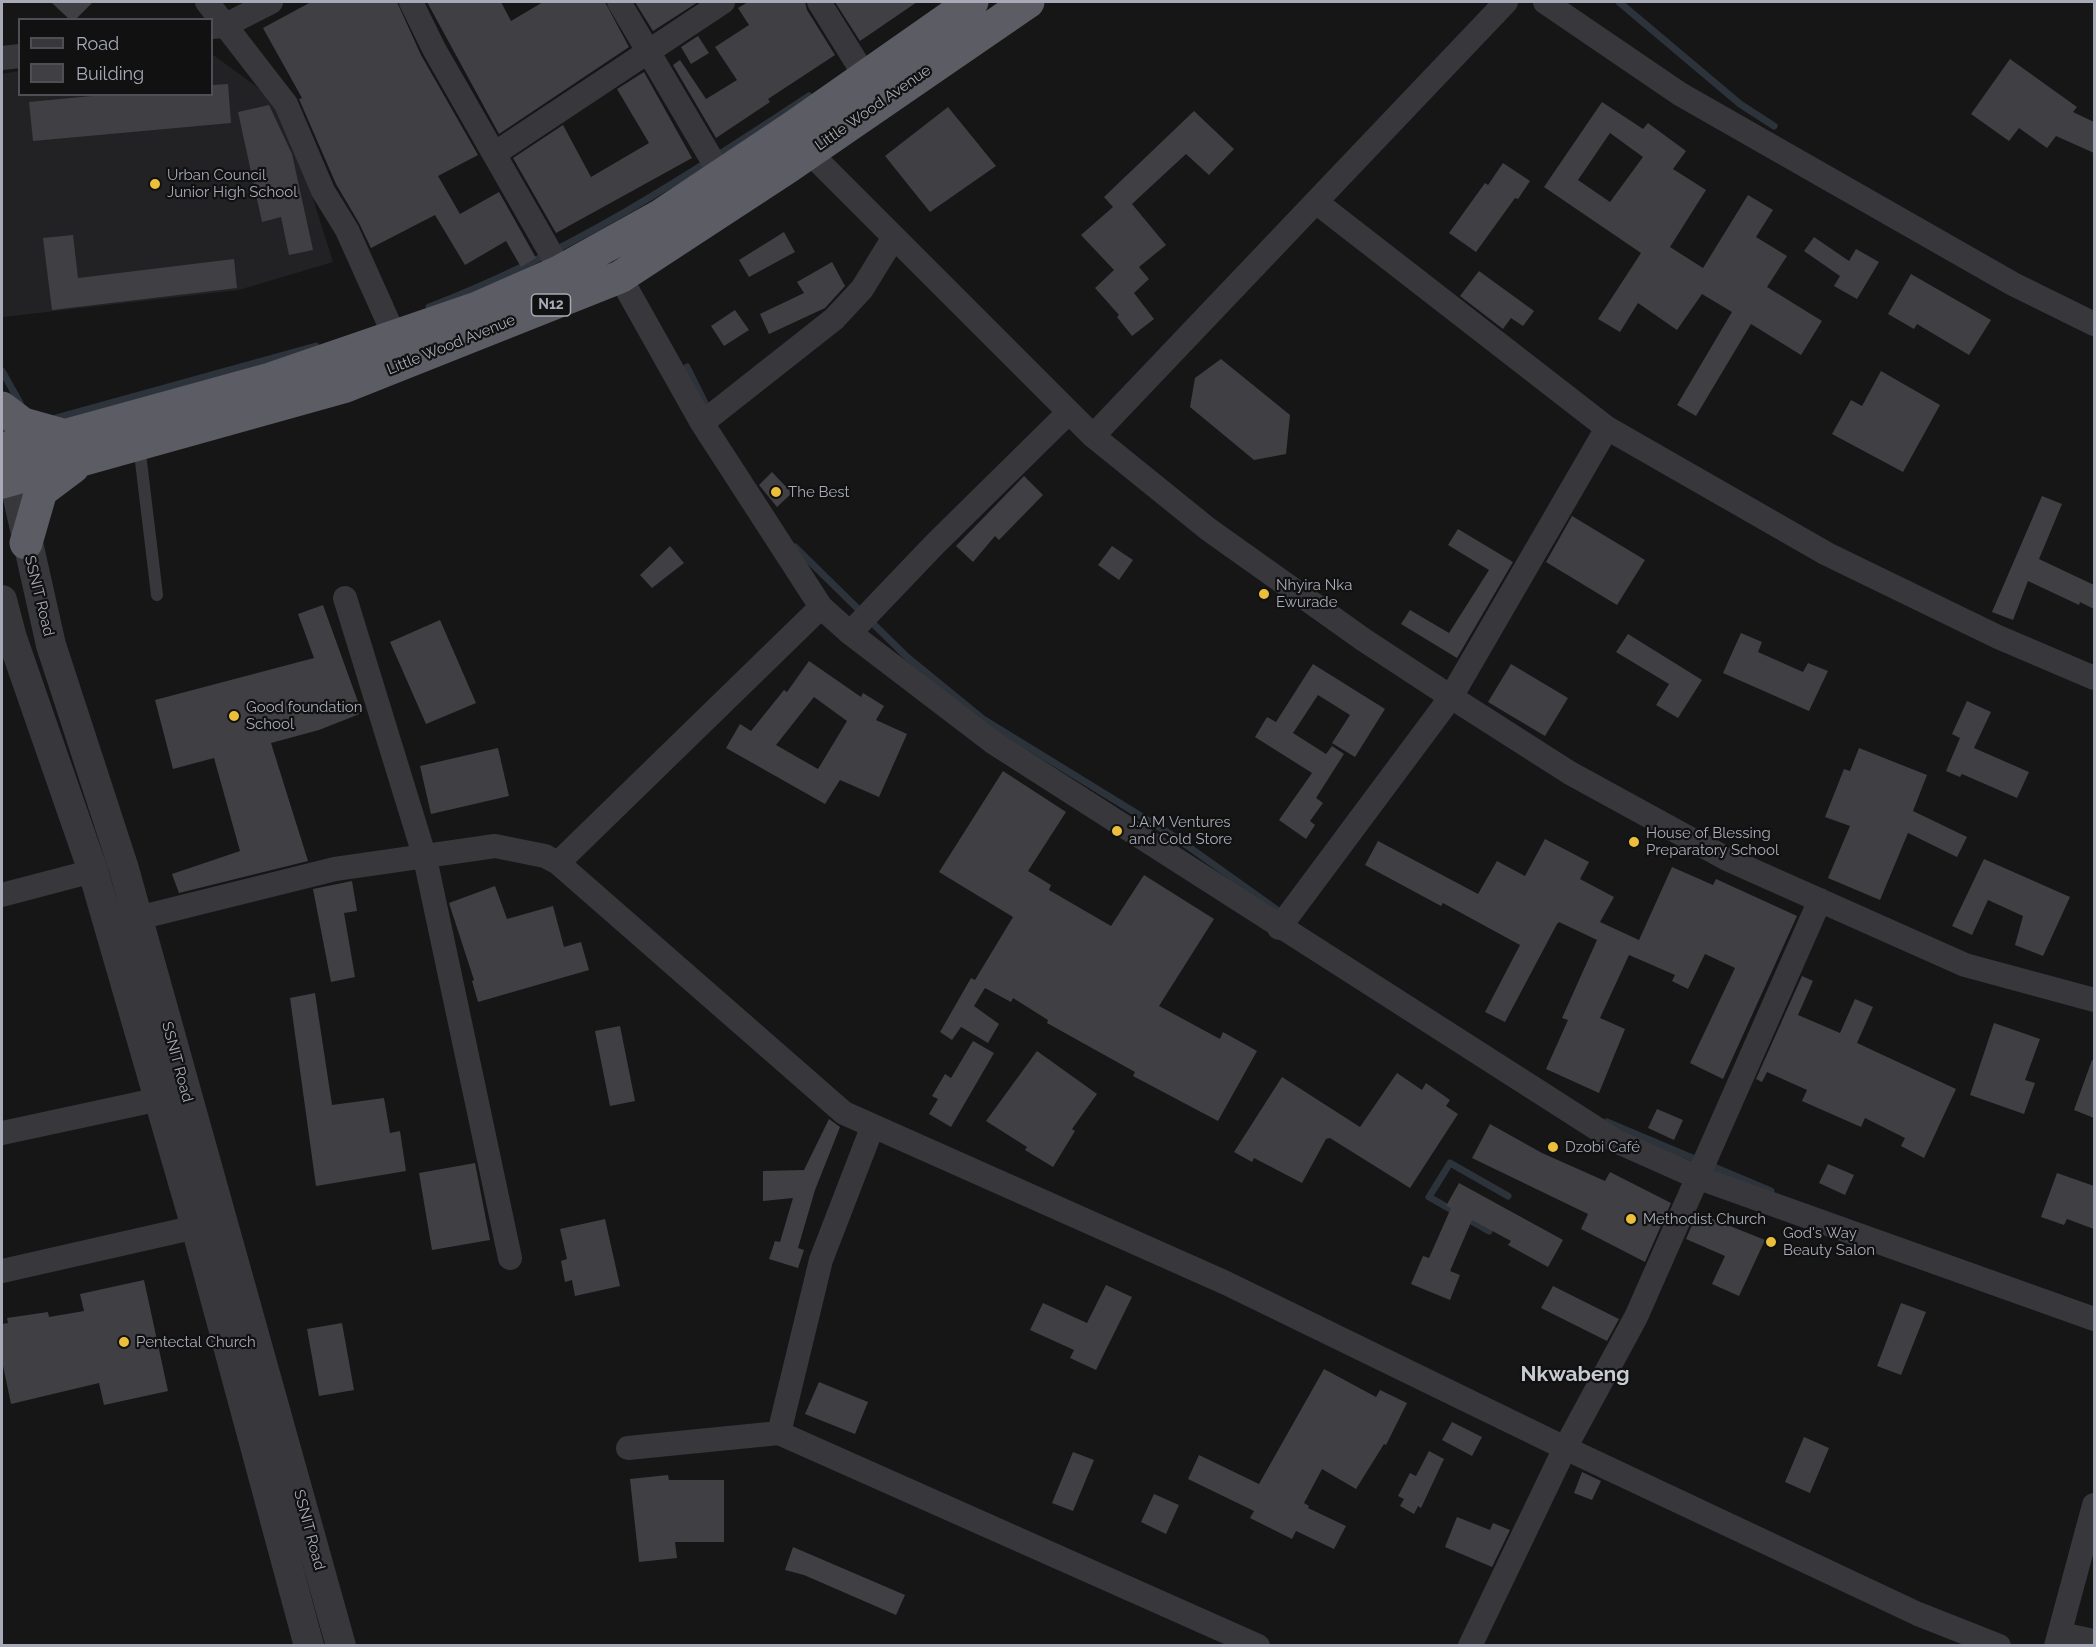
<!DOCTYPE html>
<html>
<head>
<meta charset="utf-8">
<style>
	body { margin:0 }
	#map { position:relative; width:2096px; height:1647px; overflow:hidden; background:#161617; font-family:Raleway,sans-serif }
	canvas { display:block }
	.frame { position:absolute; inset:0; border:3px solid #a8abb7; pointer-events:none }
	.legend { position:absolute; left:18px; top:18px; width:195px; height:78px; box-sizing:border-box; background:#111112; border:2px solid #4d4f54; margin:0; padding:8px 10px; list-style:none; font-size:18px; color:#a8abb7 }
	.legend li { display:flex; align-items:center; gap:12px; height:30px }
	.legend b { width:30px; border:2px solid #4d4f54 }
</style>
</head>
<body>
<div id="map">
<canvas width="2096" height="1647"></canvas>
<div class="frame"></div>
<ul class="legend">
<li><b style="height:8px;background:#37373c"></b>Road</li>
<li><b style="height:16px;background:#404044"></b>Building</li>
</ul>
</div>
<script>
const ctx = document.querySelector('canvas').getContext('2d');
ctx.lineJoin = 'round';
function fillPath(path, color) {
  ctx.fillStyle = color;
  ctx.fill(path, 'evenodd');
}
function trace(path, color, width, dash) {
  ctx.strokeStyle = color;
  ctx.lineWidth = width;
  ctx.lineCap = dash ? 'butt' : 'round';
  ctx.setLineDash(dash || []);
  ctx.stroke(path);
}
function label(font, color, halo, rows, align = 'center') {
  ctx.font = font + ' Raleway,sans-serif';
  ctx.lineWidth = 4.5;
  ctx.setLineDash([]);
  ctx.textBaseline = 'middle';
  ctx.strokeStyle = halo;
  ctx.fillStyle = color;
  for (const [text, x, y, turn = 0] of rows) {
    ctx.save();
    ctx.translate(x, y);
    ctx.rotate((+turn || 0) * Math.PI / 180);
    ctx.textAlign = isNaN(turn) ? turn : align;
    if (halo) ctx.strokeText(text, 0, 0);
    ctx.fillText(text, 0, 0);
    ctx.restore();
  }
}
const built = new Path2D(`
	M 212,54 L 284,107 L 333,262 L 239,290 L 3,317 L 2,74 L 19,71 L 20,94 L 212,94 Z`);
const stream = new Path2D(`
	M 1619,2 L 1740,104 L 1774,126
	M 429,307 C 566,255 688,176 809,96
	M 687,367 L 709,411
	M 2,371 L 20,403
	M 52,419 L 316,346
	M 795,547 L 907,657 L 983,719 L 1175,837 L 1283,914
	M 1607,1122 L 1771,1191
	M 1489,1231 L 1429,1197 L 1450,1163 L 1508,1196`);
const building = new Path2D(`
	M 51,2 L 93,2 L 75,20 L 70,20 Z
	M 311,2 L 397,2 L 421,55 L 478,155 L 438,176 L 460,214 L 499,192 L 536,258 L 521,267 L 506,241 L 465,265 L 435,215 L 371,248 L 359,223 L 336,184 L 299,99 L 302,98 L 263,28 Z
	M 427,2 L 501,2 L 511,21 L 543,2 L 605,2 L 629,47 L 499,134 Z
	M 635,2 L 698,2 L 653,31 Z
	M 748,2 L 805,2 L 807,10 L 835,55 L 768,99 L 770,102 L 716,138 L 673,65 L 680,60 L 706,99 L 737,80 L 715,47 L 749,25 L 738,8 Z
	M 835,2 L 917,2 L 860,41 Z
	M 698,36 L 709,53 L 691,64 L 681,47 Z
	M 2010,59 L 2077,107 L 2073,112 L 2094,122 L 2094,153 L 2056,136 L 2047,148 L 2019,128 L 2009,141 L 1971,114 Z
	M 644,72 L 692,158 L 556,233 L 513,158 L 563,125 L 591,177 L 649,143 L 617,89 Z
	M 228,84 L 231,123 L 33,141 L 29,102 L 113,94 L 212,94 L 212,85 Z
	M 1602,102 L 1643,129 L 1648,123 L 1686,151 L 1673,169 L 1706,190 L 1670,247 L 1703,268 L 1748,195 L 1773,210 L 1756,237 L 1787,256 L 1767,287 L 1822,321 L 1801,355 L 1751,324 L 1696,416 L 1677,405 L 1732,312 L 1702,294 L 1677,330 L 1638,303 L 1620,332 L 1598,319 L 1641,253 L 1544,187 ZM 1610,133 L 1643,157 L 1610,202 L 1578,180 Z
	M 269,105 L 292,154 L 313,250 L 289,255 L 281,217 L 262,222 L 238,112 Z
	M 948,107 L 996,166 L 930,212 L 885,156 Z
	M 1194,111 L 1234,149 L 1209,175 L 1186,154 L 1132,204 L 1166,245 L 1139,267 L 1149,279 L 1134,293 L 1154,319 L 1132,336 L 1117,317 L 1119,315 L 1095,288 L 1114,270 L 1081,235 L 1113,207 L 1104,197 Z
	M 1503,163 L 1530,181 L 1518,199 L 1515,198 L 1476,252 L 1449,233 L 1485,183 L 1488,185 Z
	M 784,232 L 795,252 L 749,277 L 739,260 Z
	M 73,235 L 78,278 L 234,259 L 237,288 L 52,310 L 43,238 Z
	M 1814,237 L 1849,261 L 1856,249 L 1879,262 L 1857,299 L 1834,286 L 1840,276 L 1804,251 Z
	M 832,262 L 845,286 L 825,308 L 769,334 L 760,314 L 804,293 L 797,282 Z
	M 1479,271 L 1534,311 L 1523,326 L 1511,318 L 1503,329 L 1460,296 Z
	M 1911,274 L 1991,320 L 1969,355 L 1917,324 L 1914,329 L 1888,314 Z
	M 735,310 L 749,330 L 724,346 L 711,326 Z
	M 1221,359 L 1290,415 L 1286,454 L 1254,460 L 1190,407 L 1195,378 Z
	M 1881,371 L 1940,405 L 1903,472 L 1832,434 L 1851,400 L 1862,406 Z
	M 772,472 L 792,493 L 777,507 L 759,485 Z
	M 1024,476 L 1043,495 L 999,540 L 995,536 L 973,562 L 956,546 Z
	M 2042,496 L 2062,504 L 2039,559 L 2094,585 L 2094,609 L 2080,602 L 2079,605 L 2028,581 L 2013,620 L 1992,612 Z
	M 1572,516 L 1645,560 L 1617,605 L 1546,562 Z
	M 1458,529 L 1513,562 L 1457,658 L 1401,624 L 1410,610 L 1449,633 L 1489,570 L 1448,545 Z
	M 670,546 L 684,563 L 652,588 L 640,575 Z
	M 1112,546 L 1133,560 L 1119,580 L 1098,565 Z
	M 323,605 L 362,713 L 319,730 L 271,743 L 308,861 L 179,893 L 172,874 L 240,851 L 214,758 L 173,769 L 155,700 L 314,658 L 298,614 Z
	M 440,620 L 476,703 L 426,724 L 390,642 Z
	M 1741,633 L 1762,642 L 1758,652 L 1803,672 L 1808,663 L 1828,671 L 1809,711 L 1723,673 Z
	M 1628,634 L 1702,680 L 1678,718 L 1656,705 L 1669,684 L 1616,652 Z
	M 809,661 L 861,697 L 863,693 L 884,706 L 876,720 L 907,734 L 879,797 L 840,780 L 825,804 L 726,748 L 740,724 L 751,731 L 784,690 L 787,692 ZM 814,697 L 847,721 L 818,769 L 776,745 Z
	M 1313,664 L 1385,709 L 1355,757 L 1332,743 L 1350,715 L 1318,695 L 1293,733 L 1326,754 L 1332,746 L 1344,754 L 1316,798 L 1323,803 L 1310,821 L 1315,825 L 1306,839 L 1279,820 L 1312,773 L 1255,737 L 1267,717 L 1276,722 Z
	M 1511,664 L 1568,698 L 1545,736 L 1488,702 Z
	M 1967,701 L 1991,712 L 1974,748 L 2029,772 L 2017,798 L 1962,774 L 1960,777 L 1946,771 L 1960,738 L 1952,734 Z
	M 498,748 L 509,796 L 431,814 L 420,766 Z
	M 1859,748 L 1927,775 L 1913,811 L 1967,837 L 1957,857 L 1908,833 L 1880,900 L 1828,878 L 1850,826 L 1825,817 L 1844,769 L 1850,771 Z
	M 1003,771 L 1066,812 L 1028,871 L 1051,885 L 1049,890 L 1111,926 L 1144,875 L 1214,919 L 1159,1006 L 1220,1039 L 1223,1032 L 1257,1051 L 1218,1121 L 1133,1076 L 1135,1072 L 1047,1023 L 1048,1020 L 1013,998 L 1011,1002 L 985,988 L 974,1006 L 999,1024 L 988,1043 L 961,1027 L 952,1040 L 940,1032 L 971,978 L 975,980 L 1013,917 L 939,872 Z
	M 1545,839 L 1589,862 L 1580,879 L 1614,897 L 1600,922 L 1639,940 L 1672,867 L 1713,885 L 1716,879 L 1797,916 L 1723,1079 L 1690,1063 L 1735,968 L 1705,954 L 1688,989 L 1672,981 L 1675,975 L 1629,955 L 1600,1018 L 1625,1029 L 1599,1093 L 1546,1069 L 1568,1020 L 1562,1018 L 1597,940 L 1559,922 L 1557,924 L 1505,1022 L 1485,1012 L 1520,945 L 1443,903 L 1441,906 L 1365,865 L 1378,841 L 1478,894 L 1497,861 L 1525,876 Z
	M 1984,859 L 2070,897 L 2043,956 L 2015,945 L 2023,916 L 1988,900 L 1972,935 L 1952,926 Z
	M 352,881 L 357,911 L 344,913 L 355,977 L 331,982 L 313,889 Z
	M 495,886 L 507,919 L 553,906 L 564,947 L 581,942 L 589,970 L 478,1002 L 472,981 L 474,980 L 449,903 Z
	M 1802,976 L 1813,981 L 1798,1015 L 1840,1033 L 1855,999 L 1873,1007 L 1857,1043 L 1956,1089 L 1924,1158 L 1901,1146 L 1905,1138 L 1865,1118 L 1861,1127 L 1802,1101 L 1807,1090 L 1767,1072 L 1762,1082 L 1756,1079 Z
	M 315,993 L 332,1105 L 384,1098 L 390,1133 L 400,1131 L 406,1171 L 316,1186 L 290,998 Z
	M 1994,1023 L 2040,1039 L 2025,1080 L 2035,1083 L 2024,1114 L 1970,1095 Z
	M 620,1026 L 635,1101 L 610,1106 L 595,1031 Z
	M 973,1041 L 994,1053 L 951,1127 L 929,1114 L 938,1099 L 932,1096 L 945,1074 L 951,1078 Z
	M 1037,1051 L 1097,1094 L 1072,1129 L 1075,1131 L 1053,1167 L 1025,1150 L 1027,1147 L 986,1121 Z
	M 2092,1060 L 2094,1061 L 2094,1118 L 2074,1110 Z
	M 1397,1073 L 1422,1090 L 1426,1083 L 1450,1100 L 1446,1106 L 1458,1114 L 1410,1188 L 1330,1138 L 1326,1139 L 1302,1183 L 1254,1158 L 1252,1162 L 1234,1152 L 1282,1077 L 1360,1127 Z
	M 1657,1109 L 1683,1120 L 1674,1140 L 1648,1128 Z
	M 829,1119 L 840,1127 L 815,1190 L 798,1248 L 804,1250 L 798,1268 L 769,1259 L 775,1241 L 780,1242 L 793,1198 L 763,1201 L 763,1171 L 804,1170 Z
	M 1490,1124 L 1542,1153 L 1605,1181 L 1610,1172 L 1671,1203 L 1645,1262 L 1581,1229 L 1588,1214 L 1472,1158 Z
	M 475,1163 L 490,1240 L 432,1250 L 419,1173 Z
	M 1828,1164 L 1854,1175 L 1845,1195 L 1819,1183 Z
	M 2057,1173 L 2094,1186 L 2094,1229 L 2067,1219 L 2064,1225 L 2041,1217 Z
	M 1459,1183 L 1563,1240 L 1548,1267 L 1508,1245 L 1511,1241 L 1472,1220 L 1450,1271 L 1460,1275 L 1450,1300 L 1411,1284 L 1423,1256 L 1429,1258 L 1451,1208 L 1446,1206 Z
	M 1696,1216 L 1703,1220 L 1705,1216 L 1765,1240 L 1739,1296 L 1712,1284 L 1725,1256 L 1686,1239 Z
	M 605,1219 L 620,1286 L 575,1296 L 572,1280 L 565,1282 L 561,1261 L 567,1259 L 560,1229 Z
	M 144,1280 L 168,1391 L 104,1405 L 99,1383 L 11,1404 L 2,1361 L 2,1324 L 8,1323 L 7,1318 L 48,1312 L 49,1317 L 84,1311 L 80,1294 Z
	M 1106,1285 L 1132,1297 L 1096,1370 L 1070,1358 L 1074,1350 L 1030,1330 L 1043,1303 L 1087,1323 Z
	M 1553,1286 L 1619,1319 L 1607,1341 L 1541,1308 Z
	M 1901,1303 L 1926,1312 L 1901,1375 L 1877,1366 Z
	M 342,1323 L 354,1390 L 319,1396 L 307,1329 Z
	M 1324,1369 L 1376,1397 L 1380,1390 L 1407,1403 L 1386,1445 L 1384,1444 L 1356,1489 L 1322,1469 L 1304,1503 L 1309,1506 L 1308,1508 L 1346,1526 L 1334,1549 L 1296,1531 L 1292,1539 L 1250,1518 L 1254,1511 L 1188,1479 L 1199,1455 L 1259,1484 Z
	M 819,1382 L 868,1402 L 855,1434 L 805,1414 Z
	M 1452,1422 L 1482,1437 L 1472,1456 L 1442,1440 Z
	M 1804,1437 L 1829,1448 L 1810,1493 L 1785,1482 Z
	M 1429,1451 L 1444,1459 L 1421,1508 L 1418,1506 L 1414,1514 L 1400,1506 L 1404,1499 L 1398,1496 L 1410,1473 L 1416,1476 Z
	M 1073,1452 L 1094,1460 L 1073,1511 L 1052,1503 Z
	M 1582,1472 L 1601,1481 L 1592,1500 L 1574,1493 Z
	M 668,1475 L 669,1480 L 724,1480 L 724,1542 L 675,1542 L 677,1558 L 639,1562 L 630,1479 Z
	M 1154,1494 L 1179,1505 L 1166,1534 L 1141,1522 Z
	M 1457,1517 L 1490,1530 L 1493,1523 L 1510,1530 L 1492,1567 L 1445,1547 Z
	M 793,1547 L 905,1595 L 896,1615 L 804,1575 L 785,1570 Z`);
const service = new Path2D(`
	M 139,445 L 157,595`);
const minor = new Path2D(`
	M 207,2 L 286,104 L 323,191 L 347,230 L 395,337
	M 411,2 L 434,49 L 561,271
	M 619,2 L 721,175
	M 819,2 L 865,76
	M 1545,2 L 1680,94 L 2013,284 L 2094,324
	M 212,27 L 224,26 L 271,2
	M 2,58 L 20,56
	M 809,152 L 1093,436 L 1208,529 L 1364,640 L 1451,697 L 1570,773 L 1727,859 L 1965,965 L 2094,1000
	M 494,154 L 723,2
	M 1316,202 L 1607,428 L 1827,554 L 1998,637 L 2094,678
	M 620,277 L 702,423 L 821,607 L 850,633 L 994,743 L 1616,1141 L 1699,1178 L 2094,1319
	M 702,423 L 834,319 L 862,289 L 894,237
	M 1093,436 L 1506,2
	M 345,598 L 425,858 L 510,1258
	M 850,633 L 935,544 L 1068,413
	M 558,863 L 821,607
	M 2,895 L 93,871
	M 138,918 L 335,869 L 495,846 L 545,856 L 558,863 L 844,1113 L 1226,1283 L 1565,1448 L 1918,1614 L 1999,1646
	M 1279,928 L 1451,697 L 1607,428
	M 872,1128 L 821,1260 L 779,1433 L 1258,1646
	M 2,1133 L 160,1099
	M 2,1271 L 196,1227
	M 628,1448 L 779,1433
	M 2061,1634 L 2094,1641
	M 1470,1646 L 1565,1448 L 1636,1317 L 1820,900
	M 2056,1646 L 2094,1505`);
const tertiary = new Path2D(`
	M 2,427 L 51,645 L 124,869 L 341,1646
	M 2,600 L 12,638 L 93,871 L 196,1227 L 309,1646`);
const trunk = new Path2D(`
	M 2,408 L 23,424 L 62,435
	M 2,449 L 64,436 L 267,380 L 477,308 L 561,271 L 660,216 L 792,128 L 972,2
	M 2,482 L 346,386 L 620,277 L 788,167 L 1028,2
	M 26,543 L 41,491 L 73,467`);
const markers = [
	[155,184,6,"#ebbf3a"],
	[776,492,6,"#ebbf3a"],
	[1264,594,6,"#ebbf3a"],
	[234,716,6,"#ebbf3a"],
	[1117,831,6,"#ebbf3a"],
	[1634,842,6,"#ebbf3a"],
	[1553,1147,6,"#ebbf3a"],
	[1631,1219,6,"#ebbf3a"],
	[1771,1242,6,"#ebbf3a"],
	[124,1342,6,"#ebbf3a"]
];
const shields = [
	[551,305,39]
];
const shieldNames = [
	["N12",551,305]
];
const streetNames = [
	["Little Wood Avenue",873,108,-35],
	["Little Wood Avenue",451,345,-22],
	["SSNIT Road",39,596,76],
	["SSNIT Road",177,1062,75],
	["SSNIT Road",309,1530,75]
];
const poiNames = [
	["Urban Council",167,175],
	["Junior High School",167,192],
	["The Best",788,492],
	["Nhyira Nka",1276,585],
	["Ewurade",1276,602],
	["Good foundation",246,707],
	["School",246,724],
	["J.A.M Ventures",1129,822],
	["and Cold Store",1129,839],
	["House of Blessing",1646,833],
	["Preparatory School",1646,850],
	["Dzobi Café",1565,1147],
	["Methodist Church",1643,1219],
	["God's Way",1783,1233],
	["Beauty Salon",1783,1250],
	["Pentectal Church",136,1342]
];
const districtNames = [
	["Nkwabeng",1575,1375]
];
fillPath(built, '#222224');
trace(stream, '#2c333b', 7);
fillPath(building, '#404044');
trace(service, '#37373c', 12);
trace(minor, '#37373c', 24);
trace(tertiary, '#37373c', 30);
trace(trunk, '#5b5c64', 33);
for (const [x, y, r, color] of markers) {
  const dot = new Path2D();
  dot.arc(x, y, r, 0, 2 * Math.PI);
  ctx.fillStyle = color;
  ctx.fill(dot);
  trace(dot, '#111112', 2);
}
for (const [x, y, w] of shields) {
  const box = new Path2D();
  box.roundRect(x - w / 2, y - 11, w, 22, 4.5);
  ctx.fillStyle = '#111112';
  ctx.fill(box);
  trace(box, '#a8abb7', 1.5);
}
label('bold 14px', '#a8abb7', null, shieldNames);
label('15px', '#a8abb7', '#111112', streetNames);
label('15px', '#a8abb7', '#111112', poiNames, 'left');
label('bold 21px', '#c9cbd3', '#111112', districtNames);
</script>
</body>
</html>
